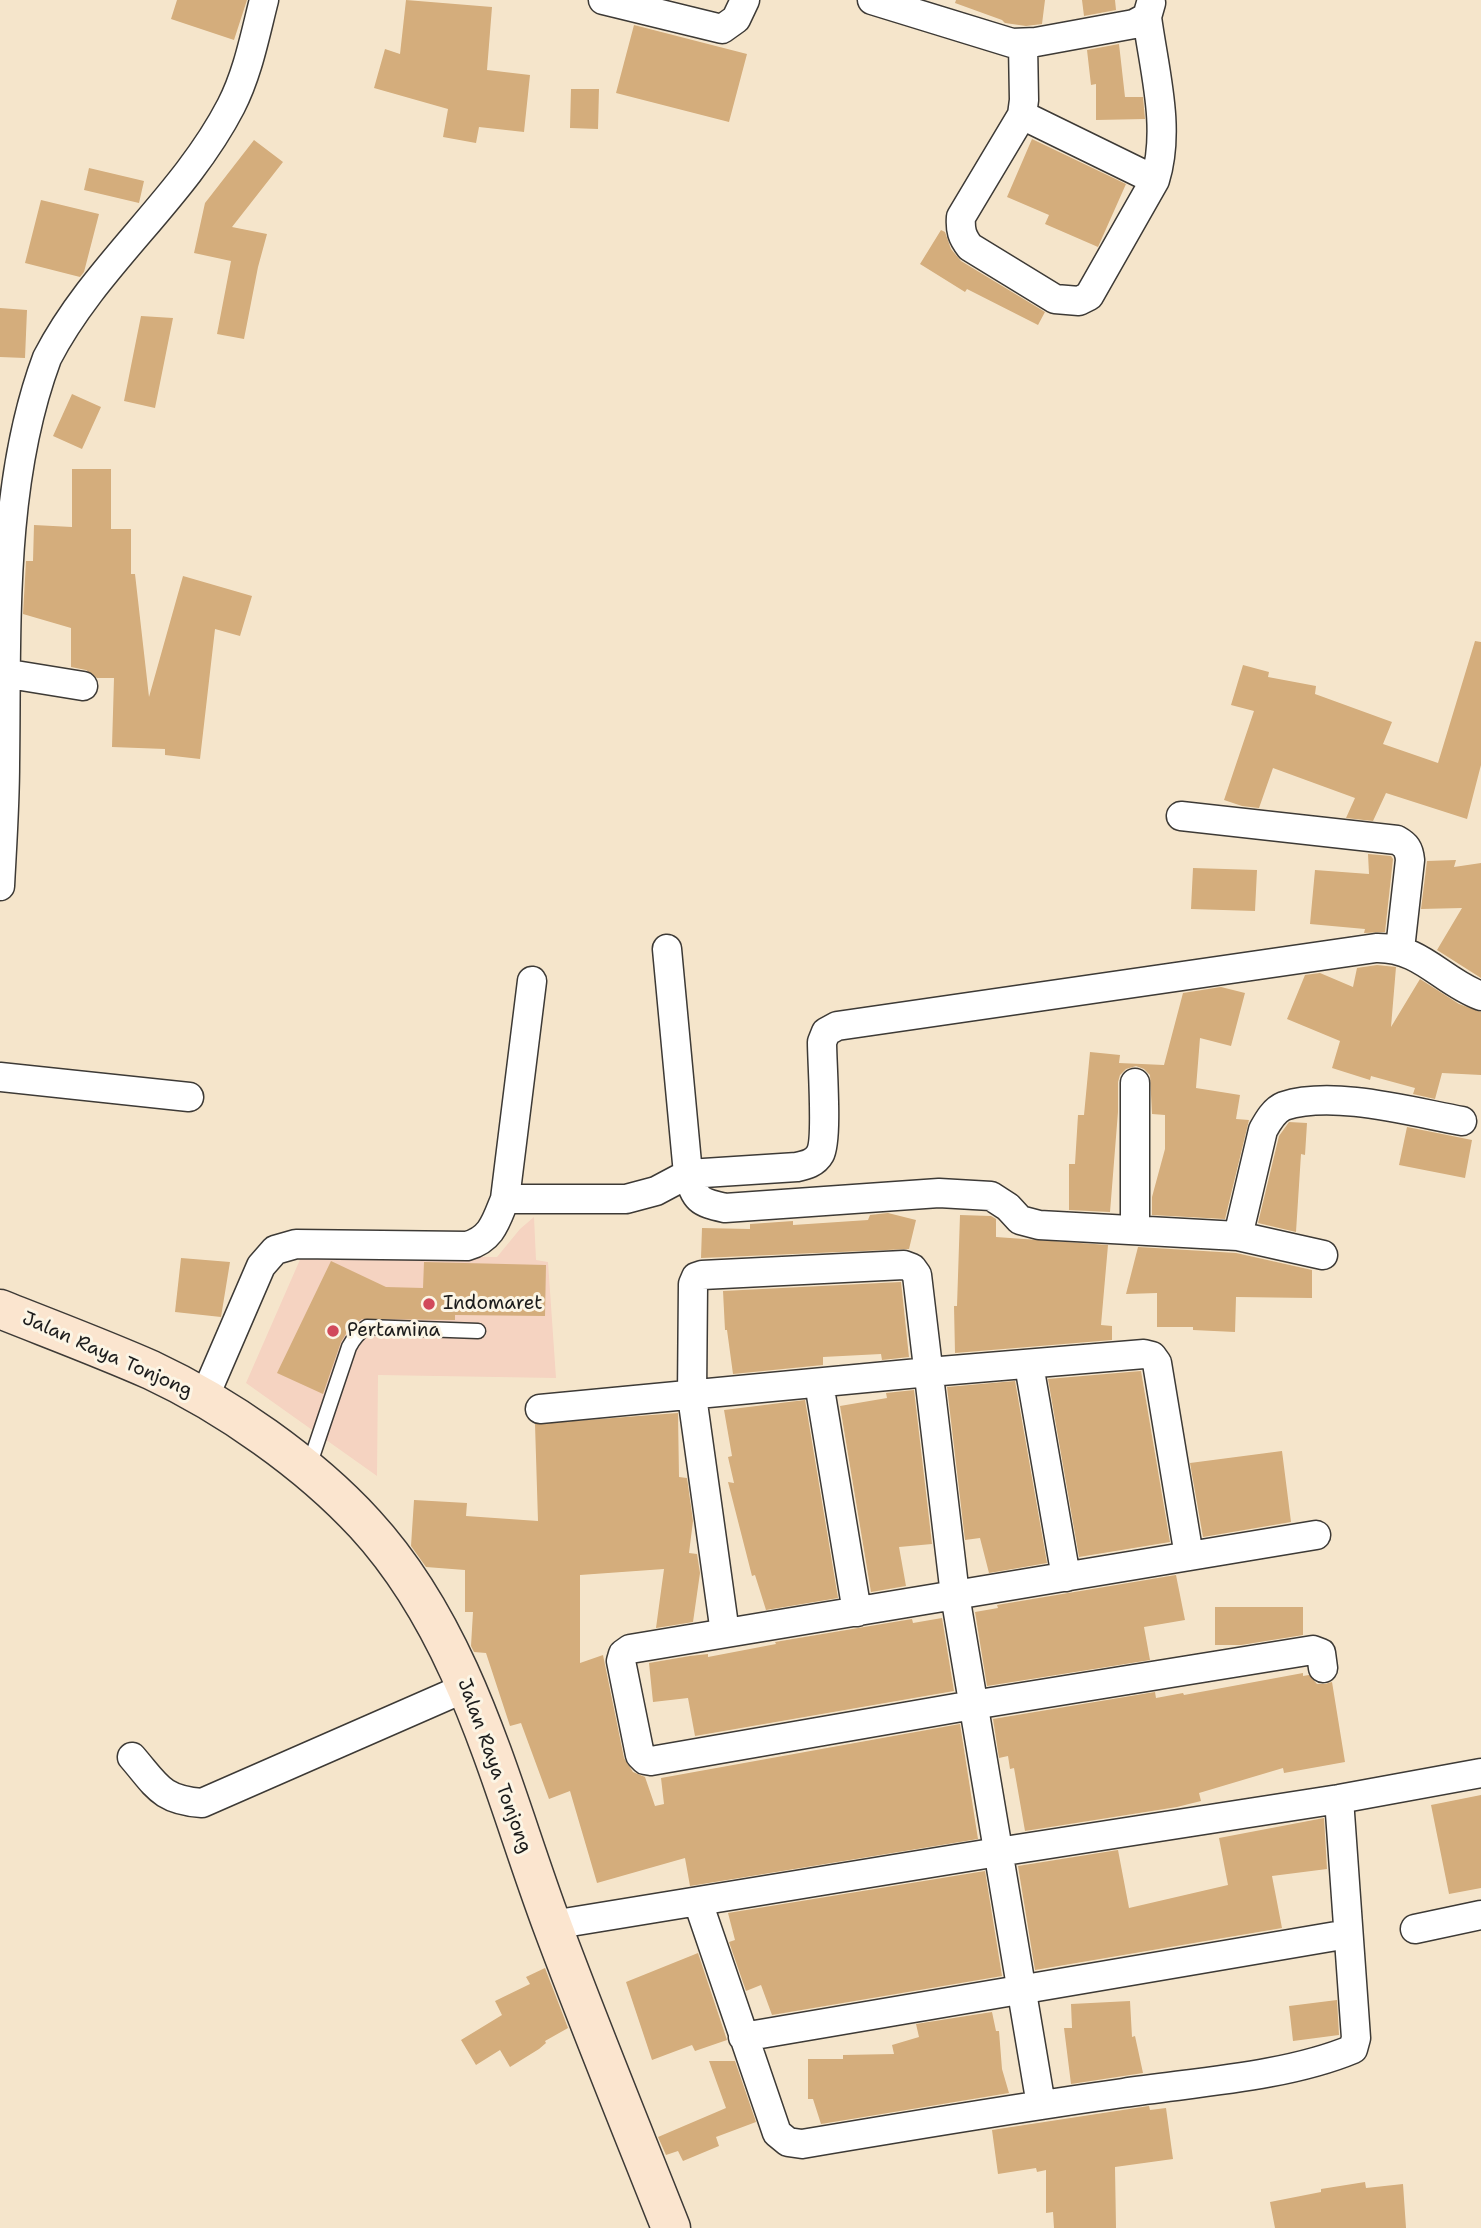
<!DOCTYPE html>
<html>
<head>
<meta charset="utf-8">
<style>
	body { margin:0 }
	canvas { display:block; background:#f5e5cb }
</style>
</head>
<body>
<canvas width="1481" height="2228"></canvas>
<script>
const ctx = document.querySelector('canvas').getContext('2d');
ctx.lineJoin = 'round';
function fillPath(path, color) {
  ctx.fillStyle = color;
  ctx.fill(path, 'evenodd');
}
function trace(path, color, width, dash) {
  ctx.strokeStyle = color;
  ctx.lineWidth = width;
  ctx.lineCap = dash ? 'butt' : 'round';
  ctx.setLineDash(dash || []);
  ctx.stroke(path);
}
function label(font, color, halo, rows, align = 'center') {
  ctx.font = font + ' "Shantell Sans",sans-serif';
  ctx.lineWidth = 6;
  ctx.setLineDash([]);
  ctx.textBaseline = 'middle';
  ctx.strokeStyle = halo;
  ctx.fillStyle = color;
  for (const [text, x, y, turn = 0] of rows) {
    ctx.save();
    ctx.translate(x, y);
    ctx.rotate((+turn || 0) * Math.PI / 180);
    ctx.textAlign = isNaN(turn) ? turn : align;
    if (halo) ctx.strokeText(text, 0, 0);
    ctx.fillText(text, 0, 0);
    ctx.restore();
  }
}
const built = new Path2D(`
	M 534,1217 L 536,1260 L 548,1262 L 556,1378 L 378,1375 L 377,1476 L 246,1383 L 302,1255 L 497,1257 L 520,1229 Z`);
const building = new Path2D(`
	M 177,0 L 247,0 L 234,40 L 171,19 Z
	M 406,0 L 492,7 L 487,70 L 530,75 L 524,132 L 479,127 L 476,143 L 443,137 L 448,109 L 374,88 L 385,49 L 400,54 Z
	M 956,0 L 1045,0 L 1042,24 L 1026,26 L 1005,23 L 1002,20 L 955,3 Z
	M 1082,0 L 1115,0 L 1116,10 L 1084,16 Z
	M 634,25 L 747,54 L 729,122 L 616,93 Z
	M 1119,44 L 1125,97 L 1143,97 L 1145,119 L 1096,120 L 1096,84 L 1091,85 L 1087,50 Z
	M 571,89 L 599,89 L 598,129 L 570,128 Z
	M 1032,139 L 1126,184 L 1098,247 L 1045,224 L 1049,215 L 1007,197 Z
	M 254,140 L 283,162 L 232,227 L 267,234 L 258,267 L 244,339 L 217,334 L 231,261 L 194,253 L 205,203 Z
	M 89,168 L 144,181 L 139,203 L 84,190 Z
	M 41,200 L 99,214 L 84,272 L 80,277 L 25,263 Z
	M 941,230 L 945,232 L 951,249 L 961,261 L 1045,312 L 1038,325 L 967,289 L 965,292 L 920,264 Z
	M 0,308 L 27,310 L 25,358 L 0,357 Z
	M 141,316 L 173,318 L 155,408 L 124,401 Z
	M 72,394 L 101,407 L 82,449 L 53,436 Z
	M 72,469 L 111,469 L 111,529 L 131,529 L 131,574 L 135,574 L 149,697 L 183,576 L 252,596 L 240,636 L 215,629 L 200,759 L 165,755 L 165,749 L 112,747 L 114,678 L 97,678 L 86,670 L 71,667 L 71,628 L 23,614 L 26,561 L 33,561 L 34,525 L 72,527 Z
	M 1475,641 L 1481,642 L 1481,765 L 1467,819 L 1386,793 L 1373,821 L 1346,818 L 1355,798 L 1273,768 L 1259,808 L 1242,806 L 1224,800 L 1254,711 L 1231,705 L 1243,665 L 1269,672 L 1268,677 L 1316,686 L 1315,694 L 1392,722 L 1383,744 L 1438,763 Z
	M 1368,854 L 1391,856 L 1393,859 L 1385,932 L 1364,933 L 1365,929 L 1310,924 L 1315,870 L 1369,874 Z
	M 1456,860 L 1454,867 L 1481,863 L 1481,978 L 1437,950 L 1462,908 L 1421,909 L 1427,861 Z
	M 1193,868 L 1257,870 L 1255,911 L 1191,909 Z
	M 1377,965 L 1396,967 L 1391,1027 L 1420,979 L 1459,1004 L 1481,1012 L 1481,1075 L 1442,1073 L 1435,1099 L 1413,1094 L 1415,1088 L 1371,1076 L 1370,1080 L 1332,1068 L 1340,1041 L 1287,1019 L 1305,975 L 1320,973 L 1353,987 L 1357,968 Z
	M 1221,987 L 1245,993 L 1231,1046 L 1200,1038 L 1196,1088 L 1240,1095 L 1236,1119 L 1249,1120 L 1225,1219 L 1152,1215 L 1152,1197 L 1165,1149 L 1165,1115 L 1152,1114 L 1150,1075 L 1144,1069 L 1136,1066 L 1126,1069 L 1120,1075 L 1118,1082 L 1118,1112 L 1110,1212 L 1069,1210 L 1069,1164 L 1075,1164 L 1078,1115 L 1084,1115 L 1090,1052 L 1120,1055 L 1119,1063 L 1164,1065 L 1183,993 Z
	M 1289,1122 L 1307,1123 L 1305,1155 L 1301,1154 L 1296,1232 L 1258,1223 L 1279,1136 Z
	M 1407,1127 L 1472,1140 L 1465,1178 L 1399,1165 Z
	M 888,1213 L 916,1220 L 909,1249 L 701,1258 L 702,1228 L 750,1229 L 750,1224 L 793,1221 L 793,1225 L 868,1220 L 870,1215 Z
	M 960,1215 L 991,1216 L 996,1219 L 996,1237 L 1108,1245 L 1101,1325 L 1112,1326 L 1112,1340 L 955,1353 L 954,1306 L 957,1306 Z
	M 1138,1247 L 1236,1253 L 1312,1270 L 1312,1298 L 1236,1297 L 1235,1332 L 1193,1330 L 1193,1327 L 1157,1327 L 1157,1293 L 1126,1294 Z
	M 181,1258 L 230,1262 L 221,1317 L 175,1312 Z
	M 331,1261 L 386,1287 L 423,1288 L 424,1262 L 546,1265 L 545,1316 L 455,1315 L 455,1320 L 362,1319 L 349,1329 L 341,1342 L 323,1394 L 277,1373 Z
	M 901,1282 L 909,1357 L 882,1360 L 881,1354 L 823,1357 L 823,1365 L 733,1374 L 727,1330 L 725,1330 L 723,1291 Z
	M 1141,1371 L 1170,1542 L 1079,1557 L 1048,1379 Z
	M 1015,1381 L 1047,1563 L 989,1573 L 980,1538 L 965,1540 L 947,1387 Z
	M 914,1390 L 932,1544 L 899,1547 L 906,1586 L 871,1592 L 840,1406 L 887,1398 L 886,1393 Z
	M 805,1400 L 838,1598 L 766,1610 L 755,1575 L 752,1576 L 728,1482 L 734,1483 L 728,1457 L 732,1456 L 724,1410 Z
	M 678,1413 L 679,1477 L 687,1478 L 693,1521 L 689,1553 L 697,1554 L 700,1573 L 693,1622 L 656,1628 L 664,1569 L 580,1575 L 580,1663 L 603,1655 L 624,1758 L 633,1772 L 645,1777 L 655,1806 L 664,1804 L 661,1778 L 960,1724 L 978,1839 L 690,1886 L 685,1858 L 597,1883 L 570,1791 L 549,1799 L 521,1723 L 510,1726 L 486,1653 L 474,1652 L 471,1646 L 473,1612 L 465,1612 L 465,1570 L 426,1567 L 411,1546 L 414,1500 L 467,1503 L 466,1516 L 538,1521 L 535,1424 Z
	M 1282,1451 L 1291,1522 L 1203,1537 L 1190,1463 Z
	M 1176,1575 L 1185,1620 L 1144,1627 L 1150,1660 L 987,1686 L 975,1612 L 998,1608 L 997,1605 Z
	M 1215,1607 L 1303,1607 L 1303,1635 L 1241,1645 L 1215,1645 Z
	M 942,1618 L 954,1691 L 695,1736 L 688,1698 L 653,1702 L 649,1663 L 690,1656 L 708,1654 L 708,1657 L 776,1644 L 775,1642 L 912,1619 L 913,1623 Z
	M 1303,1673 L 1303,1676 L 1309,1675 L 1317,1684 L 1325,1684 L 1332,1682 L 1345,1762 L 1284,1773 L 1283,1768 L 1199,1793 L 1201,1801 L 1177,1807 L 1025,1831 L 1014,1768 L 1010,1769 L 1008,1756 L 999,1758 L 993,1719 L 1155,1692 L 1156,1698 L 1183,1693 L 1184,1695 Z
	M 1481,1795 L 1481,1888 L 1449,1894 L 1431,1805 Z
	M 1324,1818 L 1327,1869 L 1272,1876 L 1282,1928 L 1035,1970 L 1018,1866 L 1118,1850 L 1129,1908 L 1228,1885 L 1219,1838 Z
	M 985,1871 L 1002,1976 L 772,2015 L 761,1985 L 746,1991 L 729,1942 L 735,1940 L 728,1913 Z
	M 698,1953 L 727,2040 L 695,2051 L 692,2045 L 652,2060 L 626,1982 Z
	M 545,1968 L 568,2028 L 545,2041 L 546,2043 L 539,2049 L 510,2067 L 500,2050 L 476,2065 L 461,2040 L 502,2015 L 495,2001 L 530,1984 L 526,1977 Z
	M 1337,2000 L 1339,2035 L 1293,2041 L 1289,2006 Z
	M 1130,2001 L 1132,2037 L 1135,2036 L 1143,2073 L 1071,2084 L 1064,2028 L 1072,2028 L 1071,2004 Z
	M 992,2012 L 996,2031 L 999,2031 L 1002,2069 L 1009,2093 L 821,2124 L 813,2099 L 808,2099 L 808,2059 L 843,2059 L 843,2055 L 894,2054 L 892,2045 L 919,2037 L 916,2024 Z
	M 709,2061 L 735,2061 L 756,2122 L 716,2137 L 719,2146 L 683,2161 L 678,2151 L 666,2155 L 658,2137 L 726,2108 Z
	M 1149,2106 L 1150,2110 L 1166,2108 L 1173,2159 L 1115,2167 L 1116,2228 L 1054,2228 L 1053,2212 L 1046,2213 L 1046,2170 L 1037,2172 L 1036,2168 L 998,2174 L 992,2130 Z
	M 1365,2182 L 1366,2188 L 1403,2184 L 1406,2228 L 1275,2228 L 1270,2202 L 1321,2192 L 1321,2189 Z`);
const service = new Path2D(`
	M 309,1466 L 349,1347 C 354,1338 358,1333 367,1327 L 478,1331`);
const minor = new Path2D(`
	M 603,0 L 722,29 L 736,19 L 745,0
	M 872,0 L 1012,43 L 1036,42 L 1134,24 L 1147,17 L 1151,3
	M 1023,44 L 1024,100 L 1022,115 L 961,217 C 960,230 962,237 970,247 L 1055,299 L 1079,301 L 1089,296 L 1155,180 C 1171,128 1154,70 1147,17
	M 1022,115 L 1155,180
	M 3,673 L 83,686
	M 1181,816 L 1397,840 C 1406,845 1409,849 1410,860 L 1400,949
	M 0,886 C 2,846 5,805 5,764 C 7,629 0,484 47,358 C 95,265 183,199 231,106 C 248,73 255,35 264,0
	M 667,949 L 688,1174 C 696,1200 698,1202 725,1208 L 939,1193 L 991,1196 L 1008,1207 L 1020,1220 L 1039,1225 L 1238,1236 L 1323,1255
	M 0,1077 L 189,1097
	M 505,1199 L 532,981
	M 1135,1229 L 1135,1083
	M 1238,1236 L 1263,1130 C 1268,1121 1274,1110 1284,1106 C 1334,1090 1412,1112 1462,1121
	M 1029,1365 L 1066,1577
	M 819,1383 L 857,1612
	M 204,1398 L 261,1266 L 275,1250 L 296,1244 L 467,1246 C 492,1239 496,1221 505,1199 L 626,1199 L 656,1191 L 688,1174 L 797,1167 C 806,1165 815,1163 820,1154 C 828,1140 822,1063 822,1042 L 826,1032 L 837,1026 L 1376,948 C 1421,947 1441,981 1481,996
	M 540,1409 L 929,1372 L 1144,1354 L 1152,1356 L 1157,1363 L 1189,1556
	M 1316,1535 L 630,1649 L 623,1654 L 621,1661 L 640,1755 L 645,1760 L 651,1761 L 973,1705 L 1313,1650 L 1321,1653 L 1323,1668
	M 725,1633 L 692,1396 L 693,1284 L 696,1277 L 702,1275 L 904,1265 L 912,1268 L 917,1275 L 955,1595 L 1041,2105
	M 132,1757 C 157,1786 161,1800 202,1803 L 467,1687
	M 698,1902 L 777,2133 L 788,2142 L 802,2144 C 909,2126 1016,2108 1123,2093 C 1196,2082 1286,2077 1353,2049 L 1356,2038 L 1339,1799
	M 552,1925 L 998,1852 L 1339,1799 L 1481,1773
	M 1415,1929 L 1481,1915
	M 743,2037 L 1348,1934`);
const secondary = new Path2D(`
	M 0,1309 C 50,1329 101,1348 151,1370 C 226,1405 309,1463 365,1524 C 467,1635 501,1788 552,1925 C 590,2027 631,2127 671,2228`);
const markers = [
	[429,1304,7,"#d1495b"],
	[333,1331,7,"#d1495b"]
];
const poiNames = [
	["Indomaret",443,1304],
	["Pertamina",347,1331]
];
const streetNames = [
	["Jalan Raya Tonjong",107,1355,24],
	["Jalan Raya Tonjong",494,1766,70]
];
fillPath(built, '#f5d3c1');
fillPath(building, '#d4ad7c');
trace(service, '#3d3a36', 17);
trace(minor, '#3d3a36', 31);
trace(secondary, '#3d3a36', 41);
trace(service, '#fff', 14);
trace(minor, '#fff', 28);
trace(secondary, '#fbe5cf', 38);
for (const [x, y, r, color] of markers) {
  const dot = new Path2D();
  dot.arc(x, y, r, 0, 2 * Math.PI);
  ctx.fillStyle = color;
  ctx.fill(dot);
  trace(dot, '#fcf5e5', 2.5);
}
label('19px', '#1c1c1c', '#fcf5e5', poiNames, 'left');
label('19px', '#1c1c1c', '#fcf5e5', streetNames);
</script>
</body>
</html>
